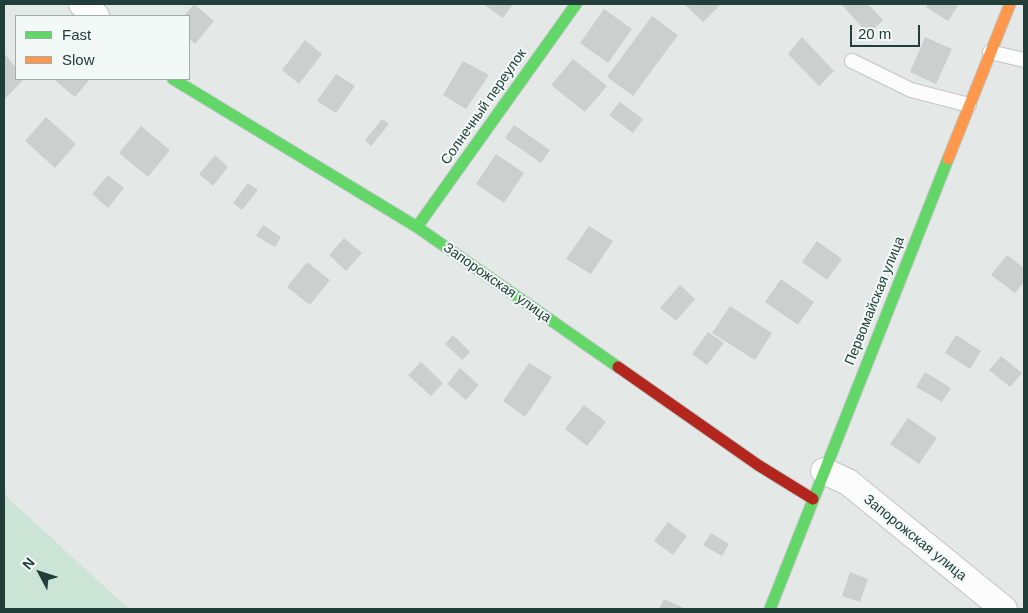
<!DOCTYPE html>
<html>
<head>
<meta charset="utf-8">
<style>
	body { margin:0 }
	#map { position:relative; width:1028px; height:613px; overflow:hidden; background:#e4e9e7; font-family:Arial,sans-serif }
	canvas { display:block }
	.frame { position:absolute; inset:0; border:5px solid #213e39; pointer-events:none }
	.legend { position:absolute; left:15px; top:15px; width:175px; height:65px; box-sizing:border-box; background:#f2f9f6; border:1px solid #9eaeaa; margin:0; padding:6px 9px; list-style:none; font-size:15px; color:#213e39 }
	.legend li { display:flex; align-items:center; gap:10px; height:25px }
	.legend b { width:25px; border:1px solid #9eaeaa }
	.north { position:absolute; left:15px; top:548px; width:50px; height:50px; -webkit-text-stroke:4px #f2f9f6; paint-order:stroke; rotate:310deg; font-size:14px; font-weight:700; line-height:20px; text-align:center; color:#213e39 }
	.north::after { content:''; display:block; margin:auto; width:18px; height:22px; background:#213e39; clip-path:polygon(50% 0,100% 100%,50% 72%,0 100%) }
	.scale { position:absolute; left:850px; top:25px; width:70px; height:22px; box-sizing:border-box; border:2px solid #213e39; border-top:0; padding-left:6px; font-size:15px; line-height:18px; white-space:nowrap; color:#213e39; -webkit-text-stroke:4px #f2f9f6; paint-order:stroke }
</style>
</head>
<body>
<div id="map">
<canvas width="1028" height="613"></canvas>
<div class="frame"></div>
<ul class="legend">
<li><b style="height:6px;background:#63d668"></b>Fast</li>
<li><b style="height:6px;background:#ff974d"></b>Slow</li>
</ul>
<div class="north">N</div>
<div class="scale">20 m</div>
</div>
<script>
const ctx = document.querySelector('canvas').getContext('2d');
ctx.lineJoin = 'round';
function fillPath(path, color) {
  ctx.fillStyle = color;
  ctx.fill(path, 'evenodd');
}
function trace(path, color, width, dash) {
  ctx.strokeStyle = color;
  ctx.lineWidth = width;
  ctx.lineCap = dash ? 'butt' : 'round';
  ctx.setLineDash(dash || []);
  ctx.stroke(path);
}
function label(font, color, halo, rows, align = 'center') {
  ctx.font = font + ' Arial,sans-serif';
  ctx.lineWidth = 4;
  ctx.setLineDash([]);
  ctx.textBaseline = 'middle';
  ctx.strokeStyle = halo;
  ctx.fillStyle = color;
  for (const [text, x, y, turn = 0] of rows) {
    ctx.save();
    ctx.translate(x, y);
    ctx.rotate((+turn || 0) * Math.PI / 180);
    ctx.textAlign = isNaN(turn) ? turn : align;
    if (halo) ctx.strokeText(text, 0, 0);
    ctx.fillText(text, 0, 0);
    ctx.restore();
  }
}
const green = new Path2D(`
	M 4,491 L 9,499 L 129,609 L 4,609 Z`);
const building = new Path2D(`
	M 194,4 L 214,21 L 195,44 L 189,39 L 189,16 L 184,16 Z
	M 483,4 L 513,4 L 503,18 Z
	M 684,4 L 721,4 L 703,22 Z
	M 841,4 L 868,4 L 883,20 L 868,34 Z
	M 928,4 L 955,4 L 958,6 L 948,21 L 926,7 Z
	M 604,9 L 632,29 L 608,63 L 580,43 Z
	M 652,16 L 678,35 L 633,96 L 607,77 Z
	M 802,37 L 834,71 L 819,86 L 788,54 Z
	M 925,37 L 952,49 L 936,84 L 910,72 Z
	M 305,40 L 322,54 L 299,84 L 282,70 Z
	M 4,53 L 16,68 L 16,79 L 24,79 L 4,100 Z
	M 573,59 L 607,86 L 585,112 L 551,85 Z
	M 463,61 L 489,75 L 466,109 L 443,95 Z
	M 336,74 L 355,86 L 336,113 L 317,101 Z
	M 53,79 L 90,79 L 75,97 Z
	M 620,102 L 643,119 L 633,133 L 609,115 Z
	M 46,117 L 76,144 L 55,168 L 25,141 Z
	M 382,119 L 389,124 L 371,146 L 365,140 Z
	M 514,125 L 550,150 L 541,163 L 505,138 Z
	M 141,126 L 170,150 L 148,177 L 119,153 Z
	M 496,154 L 524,173 L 504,203 L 476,184 Z
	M 215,155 L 228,167 L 213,186 L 199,174 Z
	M 108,175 L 124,188 L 108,208 L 92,194 Z
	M 248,183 L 258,190 L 242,210 L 233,203 Z
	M 263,225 L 281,237 L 275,247 L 256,236 Z
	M 589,226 L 613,241 L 591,274 L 566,259 Z
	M 344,238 L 362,253 L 346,271 L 329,255 Z
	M 817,241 L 842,259 L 827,280 L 802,262 Z
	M 1007,255 L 1024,268 L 1024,282 L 1015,293 L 991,275 Z
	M 307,262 L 330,280 L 310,305 L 287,287 Z
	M 781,279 L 814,302 L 798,325 L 765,302 Z
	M 680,285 L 695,299 L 676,321 L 660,308 Z
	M 730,306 L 772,333 L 755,360 L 712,333 Z
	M 708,332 L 724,343 L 707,365 L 692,354 Z
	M 453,335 L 470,352 L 462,360 L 445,344 Z
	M 956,335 L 981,351 L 970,369 L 945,353 Z
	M 1001,356 L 1022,373 L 1010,387 L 989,370 Z
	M 421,362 L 443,383 L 431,396 L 408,375 Z
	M 529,363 L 552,377 L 525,417 L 503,401 Z
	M 460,368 L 479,385 L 466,400 L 447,384 Z
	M 925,372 L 951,388 L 942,402 L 916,387 Z
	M 584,405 L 606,422 L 587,446 L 565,429 Z
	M 908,418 L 937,438 L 919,464 L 890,444 Z
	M 668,522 L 687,536 L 673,555 L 654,541 Z
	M 711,533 L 729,544 L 722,556 L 703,545 Z
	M 850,572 L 868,579 L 860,602 L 842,596 Z
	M 664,599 L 686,609 L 659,609 Z`);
const lane = new Path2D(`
	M 990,52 L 1024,60
	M 852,61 L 911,90 L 969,105`);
const street = new Path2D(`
	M 82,4 L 96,16
	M 824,471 L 848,482 L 1004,609`);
const fast = new Path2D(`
	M 173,79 L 417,227 L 618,367
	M 417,227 L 576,4
	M 770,609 L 948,159`);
const slow = new Path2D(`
	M 948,159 L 1010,4`);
const jam = new Path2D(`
	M 618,367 L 758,465 L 813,499`);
const streetNames = [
	["Солнечный переулок",484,107,-55],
	["Запорожская улица",497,283,35],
	["Первомайская улица",875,301,-68],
	["Запорожская улица",915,538,39]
];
fillPath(green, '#cce4d5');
fillPath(building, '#cbd0cf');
trace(lane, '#c1c6c4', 16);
trace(street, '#c1c6c4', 28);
trace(fast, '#bfc7c5', 13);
trace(slow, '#bfc7c5', 13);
trace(jam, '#bfc7c5', 13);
trace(lane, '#fbfcfb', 14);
trace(street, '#fbfcfb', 26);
trace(fast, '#63d668', 11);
trace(slow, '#ff974d', 11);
trace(jam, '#b3261e', 11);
label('14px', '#213e39', '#f2f9f6', streetNames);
</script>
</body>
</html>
